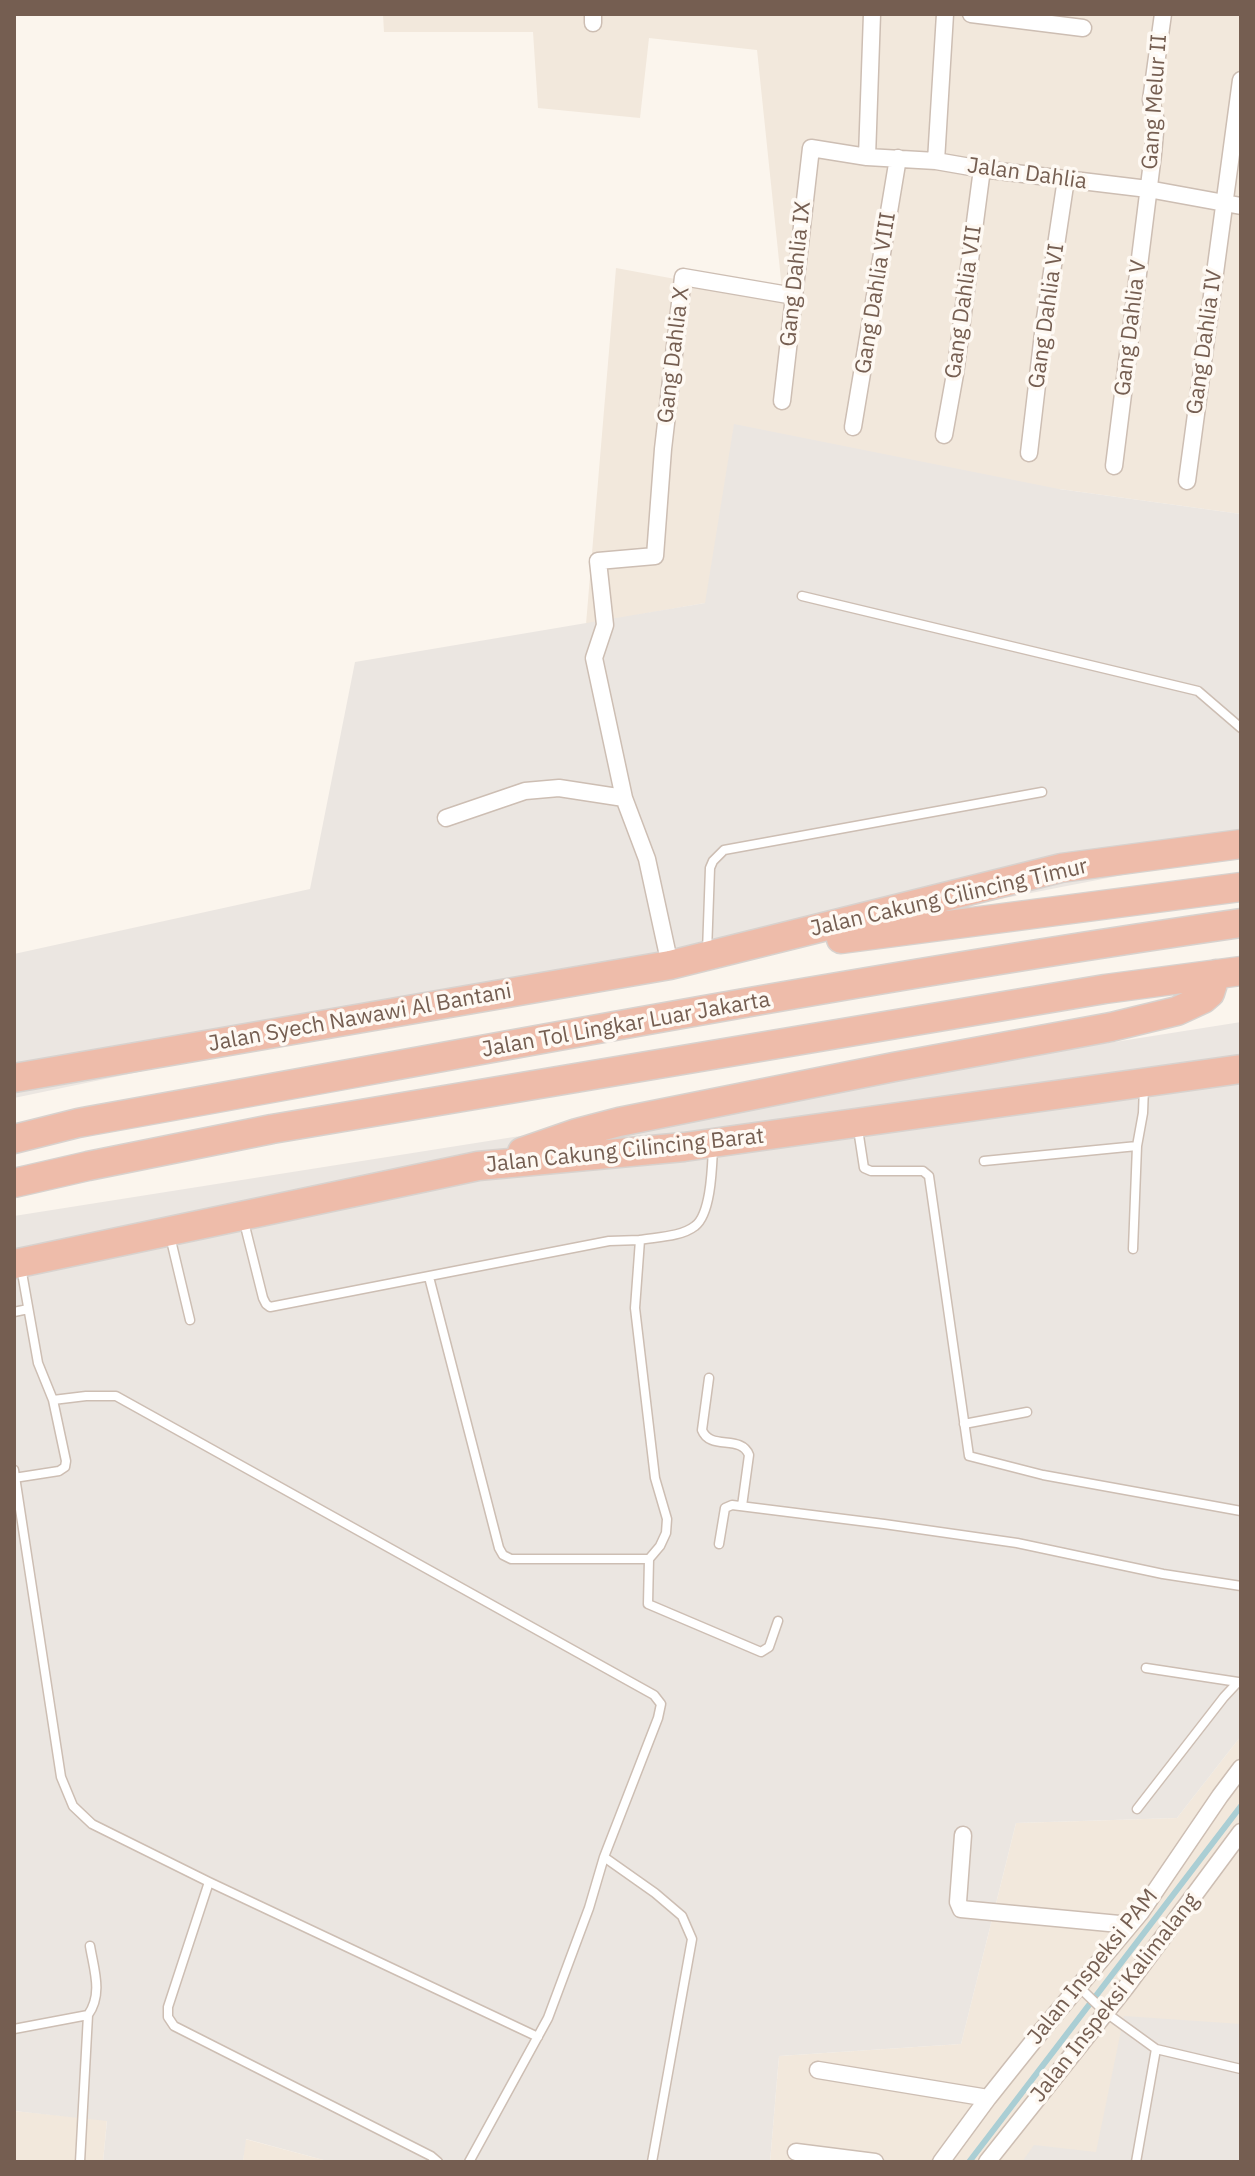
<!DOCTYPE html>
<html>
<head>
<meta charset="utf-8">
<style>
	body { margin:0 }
	#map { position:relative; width:1255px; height:2176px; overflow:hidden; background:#fbf5ed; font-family:"IBM Plex Sans",sans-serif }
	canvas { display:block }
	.frame { position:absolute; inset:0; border:16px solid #755e51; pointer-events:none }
</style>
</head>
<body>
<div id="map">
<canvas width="1255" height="2176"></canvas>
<div class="frame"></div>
</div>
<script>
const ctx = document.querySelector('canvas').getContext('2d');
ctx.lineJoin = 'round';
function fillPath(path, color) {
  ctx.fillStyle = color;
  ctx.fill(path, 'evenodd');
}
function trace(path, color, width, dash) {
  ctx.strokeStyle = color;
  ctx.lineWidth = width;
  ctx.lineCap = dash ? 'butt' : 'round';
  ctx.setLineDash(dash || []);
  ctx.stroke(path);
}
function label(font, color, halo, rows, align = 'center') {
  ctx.font = font + ' "IBM Plex Sans",sans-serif';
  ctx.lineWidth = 7;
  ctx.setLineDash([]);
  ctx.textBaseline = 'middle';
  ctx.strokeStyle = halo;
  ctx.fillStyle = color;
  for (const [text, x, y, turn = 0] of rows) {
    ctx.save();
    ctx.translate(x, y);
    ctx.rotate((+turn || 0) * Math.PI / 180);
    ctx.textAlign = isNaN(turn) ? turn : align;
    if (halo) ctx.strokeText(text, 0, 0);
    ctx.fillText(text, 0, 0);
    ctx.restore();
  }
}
const residential = new Path2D(`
	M 383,14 L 1241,14 L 1241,514 L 1059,489 L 705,603 L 586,624 L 616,268 L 783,299 L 757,50 L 649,38 L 640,118 L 538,108 L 533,32 L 384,32 Z
	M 1241,1736 L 1241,2162 L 770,2162 L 779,2056 L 961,2044 L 1016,1823 L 1177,1818 Z
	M 14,2111 L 107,2120 L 103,2162 L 14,2162 Z
	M 245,2139 L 331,2162 L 243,2162 Z`);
const industrial = new Path2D(`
	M 734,424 L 1059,489 L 1241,514 L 1241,852 L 498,997 L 14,1098 L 14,954 L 310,889 L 355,662 L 705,603 Z
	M 1241,1022 L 1241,1736 L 1177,1818 L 1016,1823 L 961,2044 L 779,2056 L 770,2162 L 331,2162 L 246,2139 L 243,2162 L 103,2162 L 107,2121 L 14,2111 L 14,1216 Z
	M 1124,2016 L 1241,2024 L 1241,2162 L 1022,2162 L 1034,2145 L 1096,2152 Z`);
const stream = new Path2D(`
	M 969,2162 L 1241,1806`);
const lane = new Path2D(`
	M 802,596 L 1198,691 L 1241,728
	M 707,952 L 710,868 L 713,861 L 724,850 L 1042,792
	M 858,1129 L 864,1168 L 871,1171 L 923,1171 L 929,1176 L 969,1456 L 1043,1475 L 1241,1511
	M 984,1161 L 1137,1146
	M 244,1222 L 263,1298 L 266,1304 L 270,1307 L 609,1241 L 640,1240 L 635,1308 L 655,1478 L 667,1519 L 666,1533 L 660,1546 L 649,1559 L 648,1604 L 761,1652 L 769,1647 L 778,1621
	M 170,1236 L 190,1320
	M 640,1240 C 656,1237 681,1237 695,1226 C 711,1214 712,1168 713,1148
	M 1133,1249 L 1137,1146 L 1143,1113 L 1144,1087
	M 429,1277 L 499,1548 L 503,1555 L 511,1559 L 649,1559
	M 14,1312 L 28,1309
	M 709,1378 L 702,1430 C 710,1451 741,1434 749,1455 L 742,1506
	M 53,1400 L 86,1396 L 116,1396 L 654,1695 L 661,1704 L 658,1718 L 604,1857 L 589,1908 L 548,2018 L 469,2162
	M 964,1424 L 1027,1412
	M 14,1470 L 61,1777 L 73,1806 L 92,1824 L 209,1882 L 538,2037
	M 14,1478 L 59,1471 L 65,1467 L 66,1461 L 53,1400 L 38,1363 L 21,1267
	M 719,1544 L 725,1508 L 732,1505 L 884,1524 L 1017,1543 L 1163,1574 L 1241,1586
	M 1146,1668 L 1238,1682
	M 1137,1809 L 1224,1697 L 1238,1682 L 1241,1683
	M 604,1857 L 655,1893 L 682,1916 L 692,1939 L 652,2162
	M 209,1882 L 168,2007 L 168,2017 L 174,2026 L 431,2156 L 438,2162
	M 1079,1987 L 1105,2012 L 1156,2049 L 1241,2069
	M 14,2029 L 88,2015 C 103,1994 94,1970 90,1946
	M 80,2162 L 88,2015
	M 1136,2162 L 1156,2049`);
const street = new Path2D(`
	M 971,14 L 1083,28
	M 593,23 L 593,14
	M 867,157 L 872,14
	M 936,161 L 945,14
	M 782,401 L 811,148 L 867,157 L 936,161 L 982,169 L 1148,189 L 1241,206
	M 853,427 L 898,158
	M 944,435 L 955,374 L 982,169
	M 1029,453 L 1044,325 L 1066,179
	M 1114,466 L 1153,154 L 1156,121 L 1151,100 L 1163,14
	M 1187,481 L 1241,80
	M 446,818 L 525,791 L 559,788 L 624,798
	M 670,965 L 647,859 L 624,798 L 594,658 L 605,625 L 598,561 L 655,556 L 663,449 L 683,277 L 794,296
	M 963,1835 L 958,1902 L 961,1909 L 1130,1925
	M 818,2070 L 988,2098
	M 796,2152 L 875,2162
	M 941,2162 L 988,2098 L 1043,2029 L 1141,1912 L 1220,1796 L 1241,1768
	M 987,2162 L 1126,1987 L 1241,1832`);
const highway = new Path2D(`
	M 841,939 L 1241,887
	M 14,1078 L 670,965 L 1061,868 L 1241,844
	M 14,1139 L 78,1123 C 465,1054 852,979 1241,923
	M 522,1152 L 577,1133 L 619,1122 L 894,1067 L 1111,1027 L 1177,1011 L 1203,999 L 1210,993 L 1216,974
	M 14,1183 L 88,1166 L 272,1129 L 1105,989 L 1241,971
	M 14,1264 L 478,1166 L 684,1147 L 1241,1069`);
const streetNames = [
	["Gang Melur II",1155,102,-86],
	["Jalan Dahlia",1027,174,8],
	["Gang Dahlia IX",796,274,-84],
	["Gang Dahlia VIII",876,293,-81],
	["Gang Dahlia VII",964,302,-82],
	["Gang Dahlia VI",1047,316,-82],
	["Gang Dahlia V",1131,328,-83],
	["Gang Dahlia IV",1205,342,-82],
	["Gang Dahlia X",674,355,-83],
	["Jalan Cakung Cilincing Timur",949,898,-13],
	["Jalan Syech Nawawi Al Bantani",360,1018,-10],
	["Jalan Tol Lingkar Luar Jakarta",626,1025,-10],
	["Jalan Cakung Cilincing Barat",625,1151,-6],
	["Jalan Inspeksi PAM",1093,1967,-51],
	["Jalan Inspeksi Kalimalang",1115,1998,-52]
];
fillPath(residential, '#f2e8dc');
fillPath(industrial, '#ebe6e1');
trace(stream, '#aaced4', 6);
trace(lane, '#cdbeb3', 11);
trace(street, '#cdbeb3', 19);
trace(highway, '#d8d2ce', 31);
trace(lane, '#fff', 8);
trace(street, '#fff', 16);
trace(highway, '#eebcaa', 28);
label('22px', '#755e51', '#fef9f3', streetNames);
</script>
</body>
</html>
